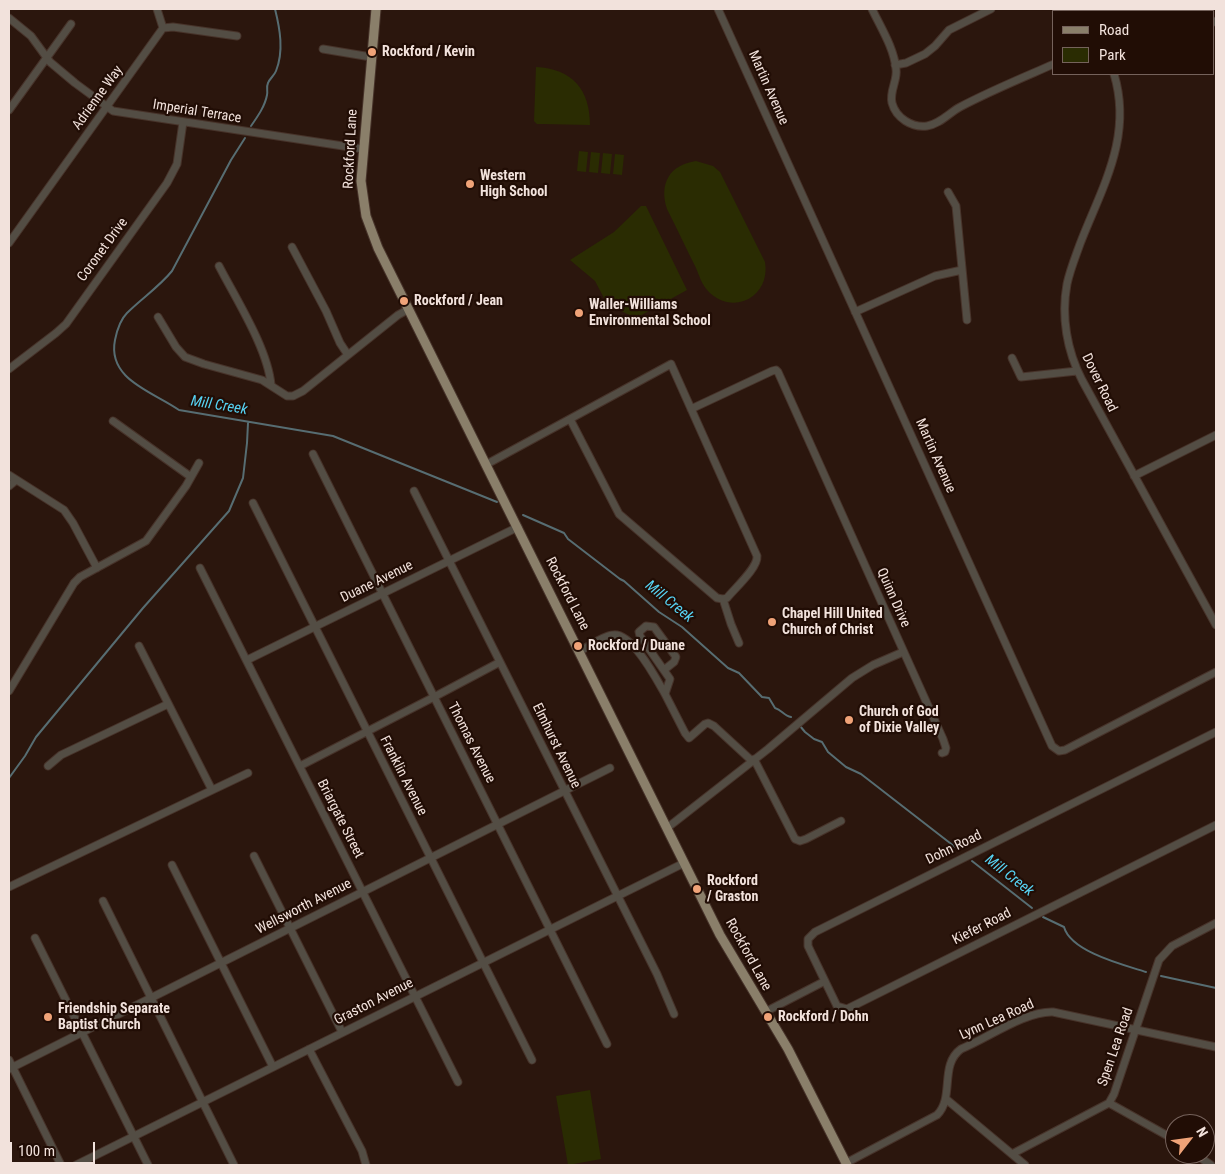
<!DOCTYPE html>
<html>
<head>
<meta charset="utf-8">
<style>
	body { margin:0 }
	#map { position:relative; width:1225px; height:1174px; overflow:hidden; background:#2b160d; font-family:"Roboto Condensed",sans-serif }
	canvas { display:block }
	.frame { position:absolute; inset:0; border:10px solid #f2e2dc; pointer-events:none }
	.legend { position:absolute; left:1052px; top:10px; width:162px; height:65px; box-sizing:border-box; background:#210d05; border:1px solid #75625b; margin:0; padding:6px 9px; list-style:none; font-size:15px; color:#f2e2dc }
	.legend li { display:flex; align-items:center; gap:10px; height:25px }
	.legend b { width:25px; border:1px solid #75625b }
	.north { position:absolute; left:1165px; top:1114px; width:50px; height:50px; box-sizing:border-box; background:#210d05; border:1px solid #75625b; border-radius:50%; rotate:60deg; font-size:14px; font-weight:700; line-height:20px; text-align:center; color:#f2e2dc }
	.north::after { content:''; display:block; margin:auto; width:18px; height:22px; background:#f0a378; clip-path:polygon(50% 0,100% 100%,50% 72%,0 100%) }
	.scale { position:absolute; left:10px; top:1142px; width:85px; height:22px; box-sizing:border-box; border:2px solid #f2e2dc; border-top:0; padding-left:6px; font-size:15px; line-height:18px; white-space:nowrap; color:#f2e2dc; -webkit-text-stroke:4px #210d05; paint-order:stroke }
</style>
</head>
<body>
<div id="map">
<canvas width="1225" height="1174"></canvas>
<div class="frame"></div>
<ul class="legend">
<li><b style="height:6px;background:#8a7f6a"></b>Road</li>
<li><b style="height:14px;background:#2a2c02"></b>Park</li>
</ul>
<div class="north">N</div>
<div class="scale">100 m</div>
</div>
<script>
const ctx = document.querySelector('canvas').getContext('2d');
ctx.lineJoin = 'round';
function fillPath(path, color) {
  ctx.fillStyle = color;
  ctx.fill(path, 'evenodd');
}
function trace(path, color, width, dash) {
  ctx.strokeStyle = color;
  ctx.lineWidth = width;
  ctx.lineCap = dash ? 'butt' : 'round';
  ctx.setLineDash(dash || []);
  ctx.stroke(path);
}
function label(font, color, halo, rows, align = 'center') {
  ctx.font = font + ' "Roboto Condensed",sans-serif';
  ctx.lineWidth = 4.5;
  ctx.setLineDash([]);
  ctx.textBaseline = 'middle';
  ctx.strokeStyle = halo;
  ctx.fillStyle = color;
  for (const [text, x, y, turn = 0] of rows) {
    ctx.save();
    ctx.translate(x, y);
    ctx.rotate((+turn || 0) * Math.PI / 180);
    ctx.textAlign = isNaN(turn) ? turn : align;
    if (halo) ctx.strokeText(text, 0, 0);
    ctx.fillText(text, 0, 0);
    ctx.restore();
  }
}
const green = new Path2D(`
	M 536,67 C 572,69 590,89 590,125 L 542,124 L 537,124 L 534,121 Z
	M 579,151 L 588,152 L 586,172 L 577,171 Z
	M 591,152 L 600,153 L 598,173 L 589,172 Z
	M 603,153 L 612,154 L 610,174 L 601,173 Z
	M 615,154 L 624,155 L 622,175 L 613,174 Z
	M 696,161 L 713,166 L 720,172 L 765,262 C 767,275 764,287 753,296 C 739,307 720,304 708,291 C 702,285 699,275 696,268 C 686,248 677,229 667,209 C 659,184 669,165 696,161 Z
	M 641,206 L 646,206 L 687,290 L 636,318 L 619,310 L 605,300 L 595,281 L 570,260 L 614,232 Z
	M 590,1090 L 601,1159 L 568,1165 L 556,1096 Z`);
const stream = new Path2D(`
	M 251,126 C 258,116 265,106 267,95 C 268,91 266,87 268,83 C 270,78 274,76 276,71 C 284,51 280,29 275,9
	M 245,138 L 231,160 L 172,271 C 159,287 142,298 127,313 C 120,320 117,330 115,340 C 107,380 154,392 179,410 L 333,436 L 497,502
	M 523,515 L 564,533 L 568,539 L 620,579 L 624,581 L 659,612 L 682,627 L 728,668 L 739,673 L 762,697 L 769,698 L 775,708 C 782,710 784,716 791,717
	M 800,726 L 805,732 L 814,739 L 822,742 L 828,752 L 846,767 L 861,774 L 959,850
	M 9,778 L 25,756 L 36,737 L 143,608 L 229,511 L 243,478 L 247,443 L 248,423
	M 972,861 L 1032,908
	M 1043,917 L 1064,927 C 1071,952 1124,965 1146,972
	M 1161,976 L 1216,988`);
const minor = new Path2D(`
	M 157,9 L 163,28
	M 718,9 L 1052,746 L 1059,751 L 1065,750 L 1216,672
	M 872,9 C 881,28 894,48 896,69 C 898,80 889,91 892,103 C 896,118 912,128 927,126 C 940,124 949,113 960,107 C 990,91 1022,78 1054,64
	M 1087,9 L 1088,11
	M 9,18 L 31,36 L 50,62 L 75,83 L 113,111 L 363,149
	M 1214,22 L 1216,21
	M 323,49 L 371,57
	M 895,65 L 906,63 L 925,54 L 935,46 L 949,30 L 991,9
	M 1114,74 C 1133,137 1102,187 1080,244 C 1075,258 1070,270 1067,284 C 1061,317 1067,351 1082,380 L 1216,625
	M 9,110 L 71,24
	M 948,192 L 956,206 L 967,320
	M 9,243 L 163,28 L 173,27 L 237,36
	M 292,247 L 326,311 L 340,343 L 348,355
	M 219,266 C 236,299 268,349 271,385
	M 855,312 L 935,276 L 962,270
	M 158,317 L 176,347 L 185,357 L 204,364 L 262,380 L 287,396 L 293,396 L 303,391 L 398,315 L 409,309
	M 1012,358 L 1021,377 L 1077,371
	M 9,369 L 56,333 L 66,324 L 167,183 L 177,164 L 183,122
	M 691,409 L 772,371 L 776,370 L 778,372 L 943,739 L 946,748 L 945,752 L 942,753
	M 570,419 L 619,514 L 717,598 L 723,599
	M 113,421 L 191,477
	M 313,454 L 607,1044
	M 487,464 L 671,364 L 757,556 C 758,568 735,588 727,598 L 723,599
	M 9,475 L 64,510 L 73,523 L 97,568
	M 1134,476 L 1216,435
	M 9,486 L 16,480
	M 414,491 L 657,974 L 674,1014
	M 253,503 L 532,1060
	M 200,568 L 458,1082
	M 723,599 L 731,624 L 739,643
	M 139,646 L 212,790
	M 580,651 C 590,646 601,637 612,635 C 631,630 657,680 665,694
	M 247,660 L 518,527
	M 664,670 L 674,662 L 676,657 L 654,627 L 646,626 L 639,632 L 640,636 L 670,679 L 665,694 L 685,733 L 689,738 L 705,724 L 708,723 L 714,726 L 752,761
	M 9,691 L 74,583 L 80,577 L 146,541 L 186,486 L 199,463
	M 1216,732 L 815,932 L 808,939 L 808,946 L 837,1006 L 847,1009 L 1216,825
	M 754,759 L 795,839 L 800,841 L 806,839 L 841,821
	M 48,766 L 61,755 L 168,704
	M 300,766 L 434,697 L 500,662
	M 667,828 L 768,749 L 852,678 L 873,665 L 903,652
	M 254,856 L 342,1032
	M 172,865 L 273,1067
	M 9,887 L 248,773
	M 103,901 L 234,1165
	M 35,938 L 148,1165
	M 765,1012 L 825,981
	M 309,1049 L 362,1151 L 366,1165
	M 9,1060 L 61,1165
	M 9,1069 L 610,768
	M 946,1099 L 1025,1165
	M 1109,1103 L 1175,1140
	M 1012,1154 L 1109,1103 L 1114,1094 L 1159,960 L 1172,946 L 1216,923
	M 1195,1154 L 1211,1165
	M 846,1163 L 937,1115 C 955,1097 939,1065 961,1049 C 988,1038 1025,1011 1053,1012 L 1216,1047
	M 76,1165 L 684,863`);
const major = new Path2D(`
	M 376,9 L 361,181 L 366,216 L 378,248 L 720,935 L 788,1049 L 847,1165`);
const markers = [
	[372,52,5,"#f0a378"],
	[470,184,5,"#f0a378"],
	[404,301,5,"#f0a378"],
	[579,313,5,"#f0a378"],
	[772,622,5,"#f0a378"],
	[578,646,5,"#f0a378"],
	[849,720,5,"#f0a378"],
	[697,889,5,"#f0a378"],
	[48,1017,5,"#f0a378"],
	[768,1017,5,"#f0a378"]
];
const poiNames = [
	["Rockford / Kevin",382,52],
	["Western",480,176],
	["High School",480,192],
	["Rockford / Jean",414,301],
	["Waller-Williams",589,305],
	["Environmental School",589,321],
	["Chapel Hill United",782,614],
	["Church of Christ",782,630],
	["Rockford / Duane",588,646],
	["Church of God",859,712],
	["of Dixie Valley",859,728],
	["Rockford",707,881],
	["/ Graston",707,897],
	["Friendship Separate",58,1009],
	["Baptist Church",58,1025],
	["Rockford / Dohn",778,1017]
];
const streetNames = [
	["Martin Avenue",768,88,66],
	["Adrienne Way",98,98,-54],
	["Imperial Terrace",197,112,9],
	["Rockford Lane",351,149,-87],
	["Coronet Drive",103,250,-54],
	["Dover Road",1099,383,64],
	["Martin Avenue",935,456,66],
	["Duane Avenue",377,582,-26],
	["Rockford Lane",567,594,63],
	["Quinn Drive",893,598,66],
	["Thomas Avenue",471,743,63],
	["Elmhurst Avenue",556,746,64],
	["Franklin Avenue",403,776,63],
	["Briargate Street",340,819,63],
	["Dohn Road",954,848,-26],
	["Wellsworth Avenue",304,907,-27],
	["Kiefer Road",982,927,-27],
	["Rockford Lane",748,955,61],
	["Graston Avenue",374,1002,-27],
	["Lynn Lea Road",997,1020,-24],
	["Spen Lea Road",1116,1047,-71]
];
const waterNames = [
	["Mill Creek",219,406,9],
	["Mill Creek",669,602,39],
	["Mill Creek",1009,876,38]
];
fillPath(green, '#2a2c02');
trace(stream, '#576d72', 2);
trace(minor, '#47332a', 9);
trace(major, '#47332a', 11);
trace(minor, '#534d44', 7);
trace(major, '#8a7f6a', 9);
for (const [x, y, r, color] of markers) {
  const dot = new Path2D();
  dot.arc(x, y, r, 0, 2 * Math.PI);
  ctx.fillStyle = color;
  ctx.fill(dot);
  trace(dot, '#210d05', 2);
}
label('bold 14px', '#f2e2dc', '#210d05', poiNames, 'left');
label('14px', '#f2e2dc', '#210d05', streetNames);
label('italic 15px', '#57d4f5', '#210d05', waterNames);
</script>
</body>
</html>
